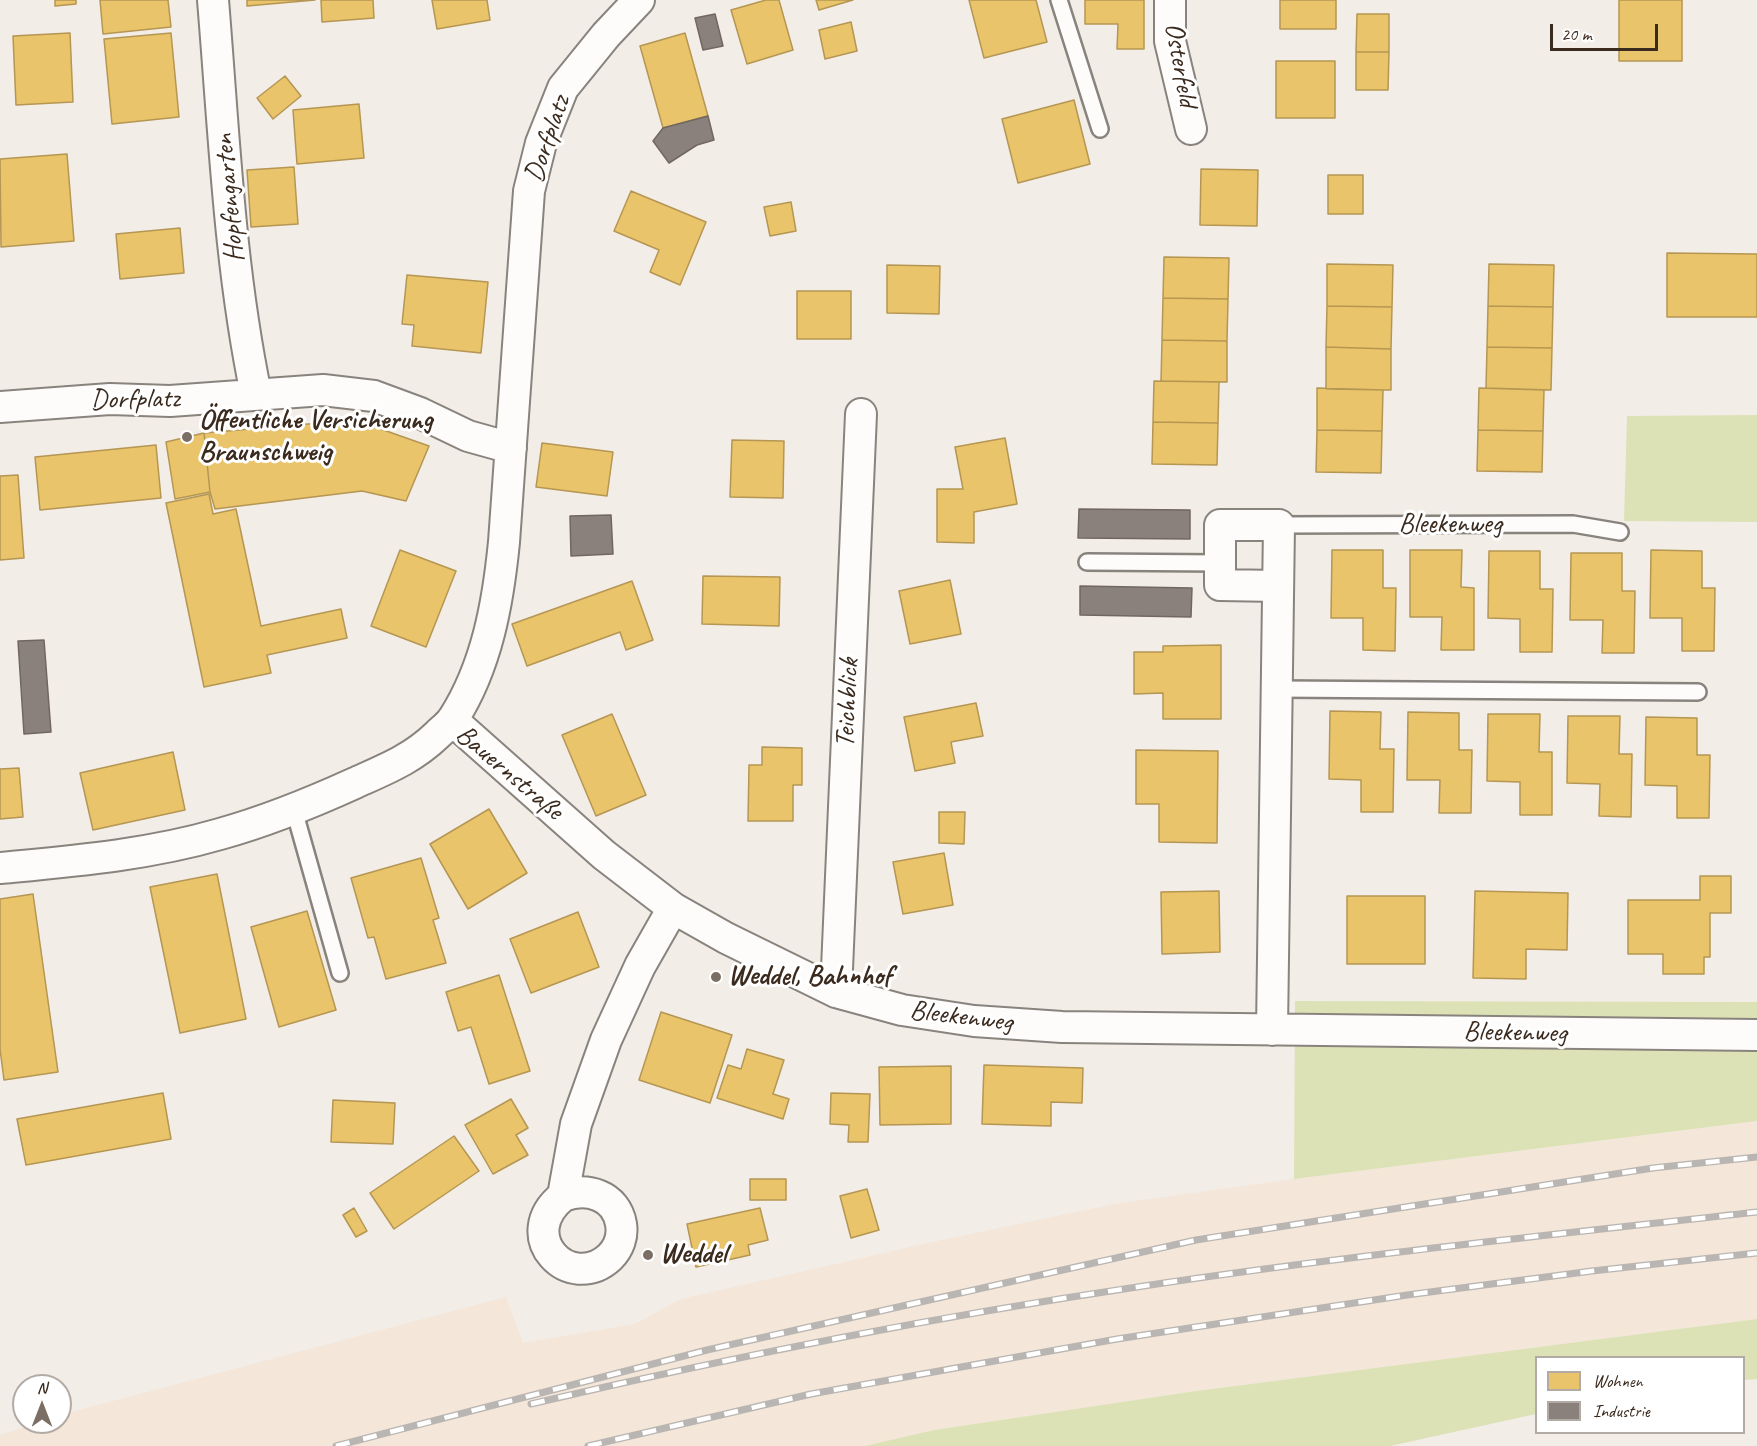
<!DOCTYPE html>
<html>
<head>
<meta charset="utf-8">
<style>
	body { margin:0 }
	#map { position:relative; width:1757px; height:1446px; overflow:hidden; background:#f3ede7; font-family:Caveat,sans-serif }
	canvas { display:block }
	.legend { position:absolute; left:1535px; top:1356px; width:210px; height:78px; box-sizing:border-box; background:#fff; border:2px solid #b1aaa5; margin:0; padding:8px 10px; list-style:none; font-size:18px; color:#3b2a1e }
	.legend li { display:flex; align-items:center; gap:12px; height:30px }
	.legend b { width:30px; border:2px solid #b1aaa5 }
	.north { position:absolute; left:12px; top:1374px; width:60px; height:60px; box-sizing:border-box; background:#fff; border:2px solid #b1aaa5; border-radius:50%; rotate:0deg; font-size:16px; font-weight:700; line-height:24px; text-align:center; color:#3b2a1e }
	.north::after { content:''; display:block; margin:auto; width:21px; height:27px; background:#7b6e64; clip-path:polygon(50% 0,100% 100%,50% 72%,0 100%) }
	.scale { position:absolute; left:1550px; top:24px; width:108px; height:27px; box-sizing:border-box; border:3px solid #3b2a1e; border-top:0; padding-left:8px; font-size:18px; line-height:21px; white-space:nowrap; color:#3b2a1e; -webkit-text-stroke:4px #fff; paint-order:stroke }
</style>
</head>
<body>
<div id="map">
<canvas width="1757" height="1446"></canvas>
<ul class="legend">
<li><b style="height:16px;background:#e9c46a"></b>Wohnen</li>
<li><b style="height:16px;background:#8a817c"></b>Industrie</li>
</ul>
<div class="north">N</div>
<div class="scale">20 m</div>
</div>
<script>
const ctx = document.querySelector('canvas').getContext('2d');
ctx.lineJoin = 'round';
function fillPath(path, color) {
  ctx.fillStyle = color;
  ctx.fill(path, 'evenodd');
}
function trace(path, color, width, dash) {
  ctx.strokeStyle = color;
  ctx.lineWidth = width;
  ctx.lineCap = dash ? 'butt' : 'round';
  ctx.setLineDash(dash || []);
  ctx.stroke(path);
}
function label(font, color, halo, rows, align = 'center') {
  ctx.font = font + ' Caveat,sans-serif';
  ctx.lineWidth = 6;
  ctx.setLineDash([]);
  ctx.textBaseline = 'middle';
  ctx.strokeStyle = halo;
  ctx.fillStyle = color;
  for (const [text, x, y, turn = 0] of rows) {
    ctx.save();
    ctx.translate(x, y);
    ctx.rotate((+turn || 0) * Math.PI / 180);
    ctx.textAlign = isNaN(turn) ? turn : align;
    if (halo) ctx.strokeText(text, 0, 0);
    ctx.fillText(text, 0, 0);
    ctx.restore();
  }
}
const built = new Path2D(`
	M 1757,1121 L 1757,1319 L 1196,1391 L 934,1430 L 865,1446 L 0,1446 L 0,1435 L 39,1422 L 60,1422 L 60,1415 L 506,1297 L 523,1343 L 635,1324 L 681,1299 L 928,1243 L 1114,1204 L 1294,1179 Z`);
const green = new Path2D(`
	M 1757,415 L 1757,522 L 1624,521 L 1627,416 Z
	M 1295,1001 L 1757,1002 L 1757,1121 L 1294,1179 Z
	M 1757,1319 L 1757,1379 L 1744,1380 L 1744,1358 L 1536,1358 L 1536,1414 L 1390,1446 L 865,1446 L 934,1430 L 1196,1391 Z`);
const homes = new Path2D(`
	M 55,0 L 76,0 L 76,4 L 55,6 Z
	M 100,0 L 168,0 L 171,27 L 103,34 Z
	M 247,0 L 315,0 L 247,6 Z
	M 321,0 L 373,0 L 374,18 L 322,22 Z
	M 432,0 L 487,0 L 490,20 L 437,29 Z
	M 766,0 L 779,0 L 793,50 L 747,64 L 731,10 Z
	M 816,0 L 853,0 L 819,10 Z
	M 969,0 L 1036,0 L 1047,42 L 984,58 Z
	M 1085,0 L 1144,0 L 1144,49 L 1117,49 L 1118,24 L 1085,24 Z
	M 1280,0 L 1336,0 L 1336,29 L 1280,29 Z
	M 1619,0 L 1682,0 L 1682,61 L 1619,61 Z
	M 1357,14 L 1389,14 L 1389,52 L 1356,52 Z
	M 851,22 L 857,51 L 825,59 L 819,30 Z
	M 70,33 L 73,102 L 16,105 L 13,36 Z
	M 171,33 L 179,117 L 112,124 L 104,39 Z
	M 685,33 L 708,116 L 663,128 L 640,46 Z
	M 1356,52 L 1389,52 L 1388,90 L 1356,90 Z
	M 1276,61 L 1335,61 L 1335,118 L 1276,118 Z
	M 285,76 L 301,96 L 273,119 L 257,98 Z
	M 1074,100 L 1090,164 L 1018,183 L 1002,119 Z
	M 359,104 L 364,158 L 297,164 L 293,110 Z
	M 67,154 L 74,241 L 1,247 L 0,159 Z
	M 294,167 L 298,224 L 251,227 L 247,170 Z
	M 1201,169 L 1258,170 L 1257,226 L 1200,225 Z
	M 1328,175 L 1363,175 L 1363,214 L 1328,214 Z
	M 631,191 L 706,222 L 680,285 L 650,272 L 659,250 L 614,231 Z
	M 791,202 L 796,231 L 770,236 L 764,207 Z
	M 180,228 L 184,273 L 120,279 L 116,234 Z
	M 1667,253 L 1757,254 L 1757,317 L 1667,317 Z
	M 1164,257 L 1229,258 L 1228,299 L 1163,298 Z
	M 1327,264 L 1393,265 L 1392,307 L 1327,306 Z
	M 1489,264 L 1554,265 L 1553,307 L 1488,306 Z
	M 887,265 L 940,266 L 939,314 L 887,313 Z
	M 407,275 L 488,282 L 481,353 L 412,346 L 414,325 L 402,324 Z
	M 797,291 L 851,291 L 851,339 L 797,339 Z
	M 1163,298 L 1228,299 L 1227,341 L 1162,340 Z
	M 1327,306 L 1392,307 L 1391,349 L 1326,347 Z
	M 1488,306 L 1553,307 L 1552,348 L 1487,347 Z
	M 1162,340 L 1227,341 L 1227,382 L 1161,381 Z
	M 1326,347 L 1391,349 L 1391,390 L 1326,389 Z
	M 1487,347 L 1552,348 L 1551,390 L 1486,388 Z
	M 1154,381 L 1219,382 L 1218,423 L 1153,422 Z
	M 1317,388 L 1383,390 L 1382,431 L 1317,430 Z
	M 1479,388 L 1544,390 L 1543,431 L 1478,430 Z
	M 355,420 L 429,446 L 406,501 L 362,491 L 215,509 L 210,492 L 204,433 Z
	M 1153,422 L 1218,423 L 1217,465 L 1152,464 Z
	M 1317,430 L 1382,431 L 1381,473 L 1316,472 Z
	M 1478,430 L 1543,431 L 1542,472 L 1477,471 Z
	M 204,433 L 210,492 L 175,499 L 166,442 Z
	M 1005,438 L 1017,504 L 974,512 L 974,543 L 937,542 L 937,489 L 963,489 L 955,447 Z
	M 732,440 L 784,441 L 783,498 L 730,497 Z
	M 542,443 L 613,452 L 607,496 L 536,487 Z
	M 156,445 L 161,498 L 40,510 L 35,457 Z
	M 18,475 L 24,558 L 0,560 L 0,476 Z
	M 209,494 L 213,514 L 236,509 L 261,626 L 341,609 L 347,638 L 267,655 L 271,673 L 204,687 L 166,503 Z
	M 400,550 L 456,571 L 426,647 L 371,626 Z
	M 1332,550 L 1383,550 L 1383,588 L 1396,588 L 1395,651 L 1363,650 L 1363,618 L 1331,618 Z
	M 1410,550 L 1462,550 L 1461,587 L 1474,588 L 1474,650 L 1441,650 L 1442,617 L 1410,617 Z
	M 1651,550 L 1702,551 L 1702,588 L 1715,588 L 1714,651 L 1682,651 L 1682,618 L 1650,618 Z
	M 1489,551 L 1540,551 L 1540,589 L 1553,589 L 1552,652 L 1520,652 L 1520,619 L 1488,618 Z
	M 1571,553 L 1622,553 L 1622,591 L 1635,591 L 1634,653 L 1602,653 L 1603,620 L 1570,620 Z
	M 703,576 L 780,577 L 779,626 L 702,624 Z
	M 950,580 L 961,634 L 910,644 L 899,591 Z
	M 632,581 L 653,640 L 626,650 L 620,632 L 527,666 L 512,624 Z
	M 1221,645 L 1221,719 L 1163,719 L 1163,693 L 1134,694 L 1134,652 L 1163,652 L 1163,646 Z
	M 976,703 L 983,736 L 951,742 L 955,763 L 915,771 L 904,717 Z
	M 1330,711 L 1381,712 L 1380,749 L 1394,749 L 1393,812 L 1361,812 L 1361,780 L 1329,779 Z
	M 1408,712 L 1459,713 L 1459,750 L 1472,750 L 1471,813 L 1439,813 L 1440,780 L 1407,780 Z
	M 612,714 L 646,795 L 596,816 L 562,735 Z
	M 1488,714 L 1540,714 L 1539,752 L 1552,752 L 1552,815 L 1520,815 L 1520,782 L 1487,781 Z
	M 1568,716 L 1620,716 L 1619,754 L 1632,754 L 1631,817 L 1599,816 L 1600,784 L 1567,783 Z
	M 1646,717 L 1697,718 L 1697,755 L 1710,755 L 1709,818 L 1677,818 L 1677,786 L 1645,785 Z
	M 762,747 L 802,748 L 802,785 L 793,785 L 793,821 L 748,821 L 749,765 L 762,765 Z
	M 1136,750 L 1218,751 L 1217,843 L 1159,842 L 1159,804 L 1136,804 Z
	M 173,752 L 185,810 L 93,830 L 80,773 Z
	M 19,768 L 23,817 L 0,819 L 0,769 Z
	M 489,809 L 527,873 L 468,909 L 430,844 Z
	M 939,812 L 965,812 L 964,844 L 939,843 Z
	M 944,853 L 953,905 L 903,914 L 893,862 Z
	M 421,858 L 439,918 L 433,920 L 446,963 L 386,979 L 374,937 L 368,938 L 351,878 Z
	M 217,874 L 246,1019 L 180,1033 L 150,887 Z
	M 1700,876 L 1731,876 L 1731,913 L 1710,913 L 1710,957 L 1704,957 L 1704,974 L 1663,974 L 1663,954 L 1628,954 L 1628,900 L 1700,900 Z
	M 1219,891 L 1220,952 L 1162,954 L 1161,892 Z
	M 1475,891 L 1568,893 L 1567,950 L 1526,949 L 1526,979 L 1473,978 Z
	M 33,894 L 58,1072 L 4,1080 L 0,1049 L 0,899 Z
	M 1347,896 L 1425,896 L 1425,964 L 1347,964 Z
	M 307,911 L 336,1010 L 279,1027 L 251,927 Z
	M 578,912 L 599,967 L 531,993 L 510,939 Z
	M 499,975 L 530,1071 L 489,1084 L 471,1027 L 458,1031 L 446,992 Z
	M 661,1012 L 732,1035 L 710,1103 L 639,1080 Z
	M 747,1049 L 784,1060 L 773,1094 L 789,1099 L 783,1119 L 717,1098 L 728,1065 L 741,1069 Z
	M 984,1065 L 1083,1068 L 1082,1103 L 1051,1102 L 1051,1126 L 982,1124 Z
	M 951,1066 L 951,1124 L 880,1125 L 879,1067 Z
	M 163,1093 L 171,1139 L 26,1165 L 17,1119 Z
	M 831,1093 L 870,1094 L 868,1142 L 848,1142 L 849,1125 L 830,1124 Z
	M 511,1099 L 528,1128 L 516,1135 L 528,1155 L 493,1174 L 465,1125 Z
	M 333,1100 L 395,1103 L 393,1144 L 331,1142 Z
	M 454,1136 L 479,1171 L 394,1229 L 370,1193 Z
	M 750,1179 L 786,1179 L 786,1200 L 750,1200 Z
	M 867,1189 L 879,1230 L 851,1238 L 840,1196 Z
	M 354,1208 L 367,1231 L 356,1237 L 343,1215 Z
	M 760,1208 L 768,1240 L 748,1245 L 750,1255 L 696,1267 L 687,1224 Z`);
const industry = new Path2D(`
	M 715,14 L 723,46 L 703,50 L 695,18 Z
	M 708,116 L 714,140 L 697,145 L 669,163 L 653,141 L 663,128 Z
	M 1079,509 L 1190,510 L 1190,539 L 1078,538 Z
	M 611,515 L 613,554 L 571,556 L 570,516 Z
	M 1080,586 L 1192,588 L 1191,617 L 1080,615 Z
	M 44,640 L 51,732 L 24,734 L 18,641 Z`);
const service = new Path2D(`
	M 1059,0 L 1100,129
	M 1279,525 L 1573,524 L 1620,532
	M 1087,562 L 1220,563
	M 1278,689 L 1698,692
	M 294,810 L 340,973`);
const minor = new Path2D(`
	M 213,0 C 224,132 229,264 256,394
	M 1170,0 L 1170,41 L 1191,129
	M 0,407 L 110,399 L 170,401 L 323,390 L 374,396 L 420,413 L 468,436 L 511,448
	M 452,720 L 604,855 L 673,908 L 726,938 L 836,992 L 902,1010 L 974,1021 L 1062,1027 L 1757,1035
	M 0,868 C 74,861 148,855 220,834 C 267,821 311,803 355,783 C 386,769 412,759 437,735 C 442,730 449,725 453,719 C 487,666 498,603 504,542 L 529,191 L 541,143 L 563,88 L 606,35 L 639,0
	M 836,992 L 861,414
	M 1272,1030 L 1279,525 L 1220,525 L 1220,585 L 1278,586
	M 563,1196 C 587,1187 616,1195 621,1224 C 623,1236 619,1248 610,1257 C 570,1294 513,1236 563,1196 L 576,1124 L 606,1040 L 640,966 L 673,908`);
const rail = new Path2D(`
	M 531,1404 C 731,1357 934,1317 1137,1287 C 1343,1256 1550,1235 1757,1212
	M 336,1446 L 707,1350 L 1196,1240 L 1653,1168 L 1757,1157
	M 588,1446 L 811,1394 L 1117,1339 L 1407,1295 L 1592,1271 L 1757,1253`);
const markers = [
	[187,437,6,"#7b6e64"],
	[716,977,6,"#7b6e64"],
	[648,1255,6,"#7b6e64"]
];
const streetNames = [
	["Osterfeld",1180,65,80],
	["Dorfplatz",548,139,-71],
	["Hopfengarten",230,198,-95],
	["Dorfplatz",135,400,-1],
	["Bleekenweg",1450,525],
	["Teichblick",848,703,-87],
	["Bauernstraße",509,773,40],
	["Bleekenweg",961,1017,7],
	["Bleekenweg",1515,1033,1]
];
const poiNames = [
	["Öffentliche Versicherung",199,421],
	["Braunschweig",199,453],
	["Weddel, Bahnhof",728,977],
	["Weddel",660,1255]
];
fillPath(built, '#f4e6d8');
fillPath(green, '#dce2b6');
fillPath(homes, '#e9c46a');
trace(homes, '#b59653', 1.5);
fillPath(industry, '#8a817c');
trace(industry, '#726760', 1.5);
trace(service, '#89837d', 20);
trace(minor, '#89837d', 34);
trace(service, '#fdfcfb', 15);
trace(minor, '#fdfcfb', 30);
trace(rail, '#b8b5b2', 7);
trace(rail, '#fff', 4.5, [14]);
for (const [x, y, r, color] of markers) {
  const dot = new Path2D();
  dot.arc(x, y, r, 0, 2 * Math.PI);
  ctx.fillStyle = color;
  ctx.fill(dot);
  trace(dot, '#fff', 2);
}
label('28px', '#3b2a1e', '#fff', streetNames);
label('bold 28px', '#3b2a1e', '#fff', poiNames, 'left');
</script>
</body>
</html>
